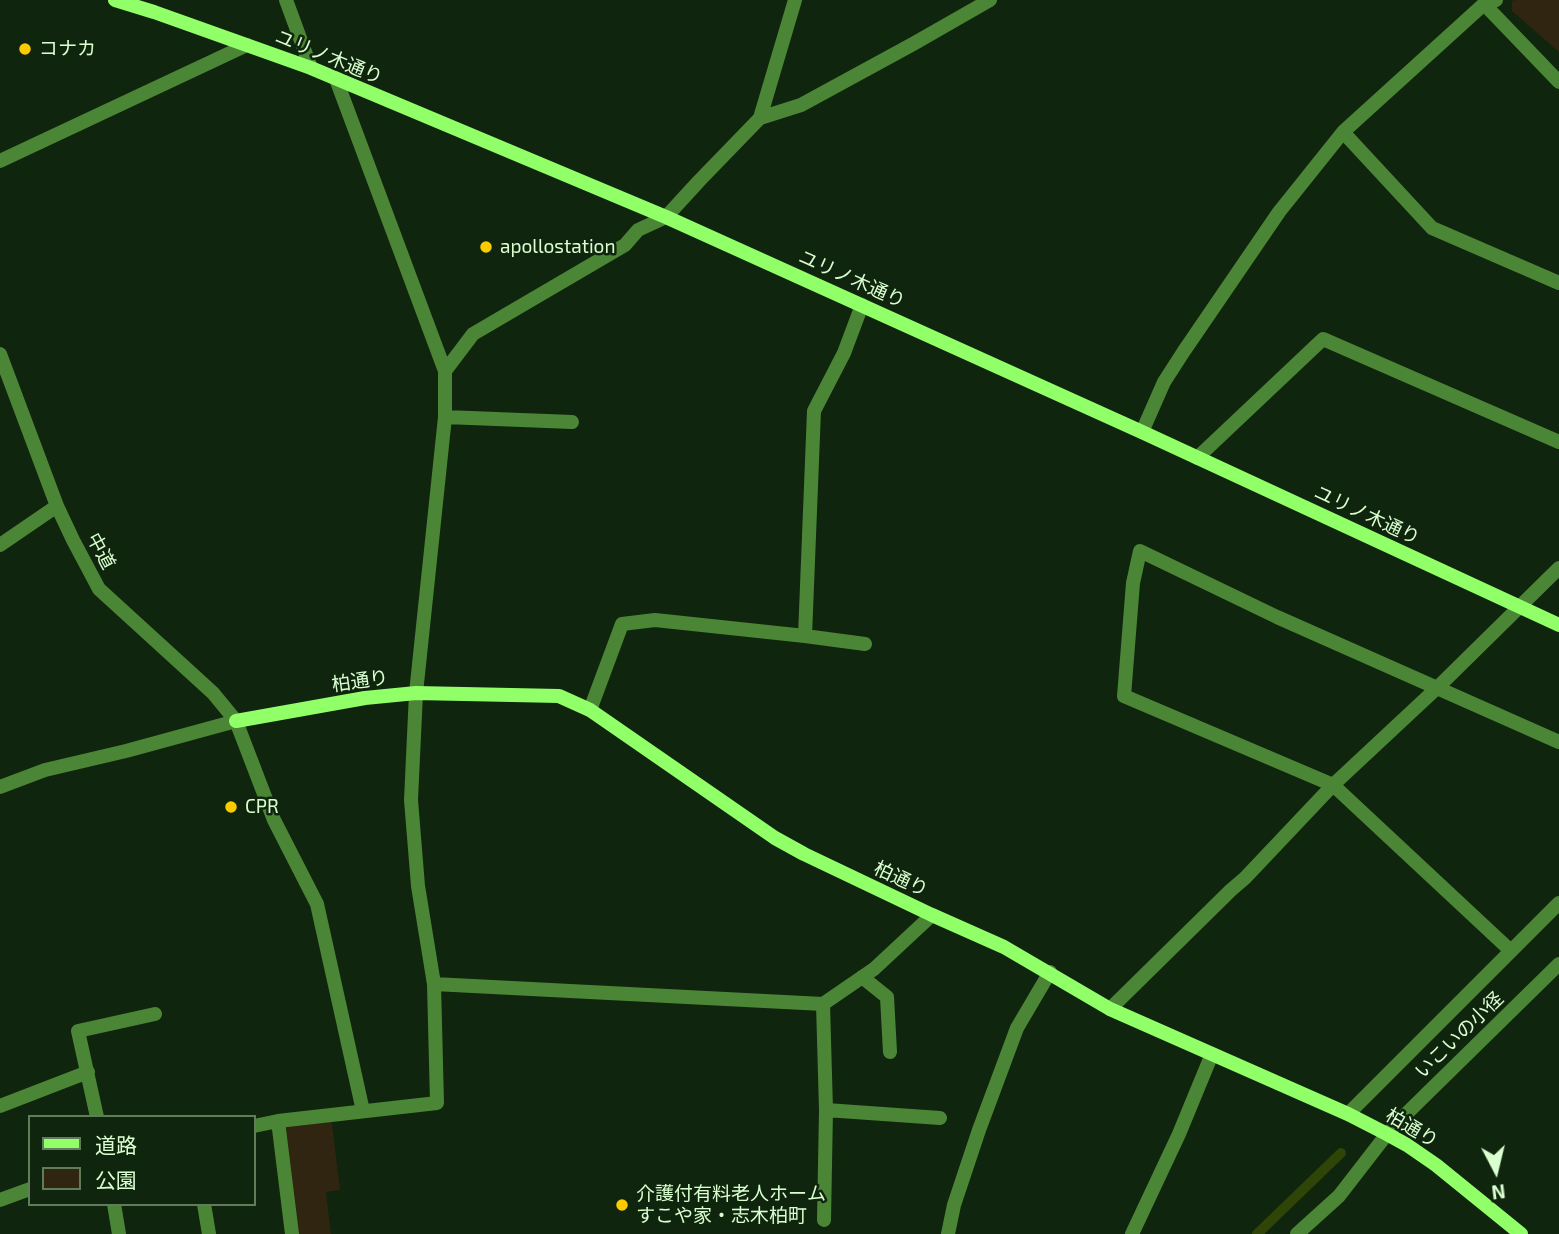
<!DOCTYPE html>
<html>
<head>
<meta charset="utf-8">
<style>
	body { margin:0 }
	#map { position:relative; width:1559px; height:1234px; overflow:hidden; background:#10250d; font-family:"Exo 2","Noto Sans JP",sans-serif }
	canvas { display:block }
	.legend { position:absolute; left:28px; top:1115px; width:228px; height:91px; box-sizing:border-box; background:#10250d; border:2px solid #607c5b; margin:0; padding:9px 12px; list-style:none; font-size:21px; color:#d9ffd1 }
	.legend li { display:flex; align-items:center; gap:14px; height:35px }
	.legend b { width:35px; border:2px solid #607c5b }
	.north { position:absolute; left:1461px; top:1136px; width:70px; height:70px; -webkit-text-stroke:5px #10250d; paint-order:stroke; rotate:173deg; font-size:19px; font-weight:700; line-height:28px; text-align:center; color:#d9ffd1 }
	.north::after { content:''; display:block; margin:auto; width:24px; height:32px; background:#d9ffd1; clip-path:polygon(50% 0,100% 100%,50% 72%,0 100%) }
</style>
</head>
<body>
<div id="map">
<canvas width="1559" height="1234"></canvas>
<ul class="legend">
<li><b style="height:9px;background:#91ff68"></b>道路</li>
<li><b style="height:19px;background:#2f2510"></b>公園</li>
</ul>
<div class="north">N</div>
</div>
<script>
const ctx = document.querySelector('canvas').getContext('2d');
ctx.lineJoin = 'round';
function fillPath(path, color) {
  ctx.fillStyle = color;
  ctx.fill(path, 'evenodd');
}
function trace(path, color, width, dash) {
  ctx.strokeStyle = color;
  ctx.lineWidth = width;
  ctx.lineCap = dash ? 'butt' : 'round';
  ctx.setLineDash(dash || []);
  ctx.stroke(path);
}
function label(font, color, halo, rows, align = 'center') {
  ctx.font = font + ' "Exo 2","Noto Sans JP",sans-serif';
  ctx.lineWidth = 5;
  ctx.setLineDash([]);
  ctx.textBaseline = 'middle';
  ctx.strokeStyle = halo;
  ctx.fillStyle = color;
  for (const [text, x, y, turn = 0] of rows) {
    ctx.save();
    ctx.translate(x, y);
    ctx.rotate((+turn || 0) * Math.PI / 180);
    ctx.textAlign = isNaN(turn) ? turn : align;
    if (halo) ctx.strokeText(text, 0, 0);
    ctx.fillText(text, 0, 0);
    ctx.restore();
  }
}
const green = new Path2D(`
	M 1515,0 L 1559,0 L 1559,52 L 1512,11 L 1512,1 Z
	M 331,1116 L 340,1190 L 326,1192 L 331,1234 L 292,1234 L 278,1122 Z`);
const stream = new Path2D(`
	M 1257,1234 L 1341,1153`);
const street = new Path2D(`
	M 286,0 L 311,68
	M 1484,4 L 1559,82
	M 336,79 L 445,371
	M 760,118 L 801,105 L 913,44 L 990,0
	M 1343,132 L 1432,228 L 1559,283
	M 0,161 L 247,45
	M 862,305 L 844,353 L 814,411 L 805,636 L 865,644
	M 0,354 L 57,506 L 73,540 L 99,589 L 213,693 L 236,721 L 274,820 L 317,904 L 363,1111
	M 445,417 L 572,422
	M 1142,432 L 1164,382 L 1184,351 L 1279,212 L 1343,132 L 1484,4 L 1496,0
	M 1197,458 L 1323,339 L 1559,442
	M 0,545 L 57,506
	M 590,710 L 622,624 L 655,620 L 805,636
	M 0,787 L 45,770 L 126,751 L 236,721
	M 1511,951 L 1333,785 L 1124,696 L 1133,583 L 1140,551 L 1277,617 L 1559,742
	M 862,977 L 887,997 L 890,1052
	M 434,984 L 418,886 L 411,800 L 416,693 L 445,417 L 445,371 L 473,334 L 625,245 L 638,230 L 666,217 L 699,181 L 760,118 L 795,0
	M 823,1004 L 826,1110 L 940,1118
	M 1110,1009 L 1231,890 L 1245,878 L 1333,785 L 1438,687 L 1559,568
	M 0,1106 L 88,1072
	M 1348,1114 L 1559,903
	M 97,1117 L 78,1031 L 155,1014
	M 278,1121 L 292,1234
	M 254,1126 L 278,1121 L 437,1103 L 434,984 L 823,1004 L 874,969 L 932,915
	M 0,1200 L 30,1189
	M 114,1204 L 119,1234
	M 204,1204 L 209,1234
	M 824,1220 L 826,1110
	M 948,1234 L 954,1205 L 979,1130 L 1017,1028 L 1050,972
	M 1132,1234 L 1179,1134 L 1212,1054
	M 1297,1234 L 1339,1196 L 1387,1134 L 1402,1118 L 1559,964`);
const secondary = new Path2D(`
	M 115,0 L 154,12 L 311,68 L 666,217 L 1142,432 L 1559,625
	M 236,721 L 365,698 L 416,693 L 559,696 L 590,710 L 775,838 L 804,854 L 932,915 L 1004,947 L 1110,1009 L 1348,1114 L 1387,1134 L 1407,1145 L 1436,1165 L 1521,1234`);
const markers = [
	[25,49,7,"#fcca00"],
	[486,247,7,"#fcca00"],
	[231,807,7,"#fcca00"],
	[622,1205,7,"#fcca00"]
];
const poiNames = [
	["コナカ",39,49],
	["apollostation",500,247],
	["CPR",245,807],
	["介護付有料老人ホーム",636,1194],
	["すこや家・志木柏町",636,1216]
];
const streetNames = [
	["ユリノ木通り",329,57,22],
	["ユリノ木通り",852,279,24],
	["ユリノ木通り",1367,515,25],
	["中道",101,551,62],
	["柏通り",360,681,-8],
	["柏通り",901,879,25],
	["いこいの小径",1459,1035,-44],
	["柏通り",1412,1128,31]
];
fillPath(green, '#2f2510');
trace(stream, '#2f4407', 10);
trace(street, '#4b8636', 14);
trace(secondary, '#91ff68', 14);
for (const [x, y, r, color] of markers) {
  const dot = new Path2D();
  dot.arc(x, y, r, 0, 2 * Math.PI);
  ctx.fillStyle = color;
  ctx.fill(dot);
  trace(dot, '#10250d', 2.5);
}
label('19px', '#d9ffd1', '#10250d', poiNames, 'left');
label('19px', '#d9ffd1', '#10250d', streetNames);
</script>
</body>
</html>
